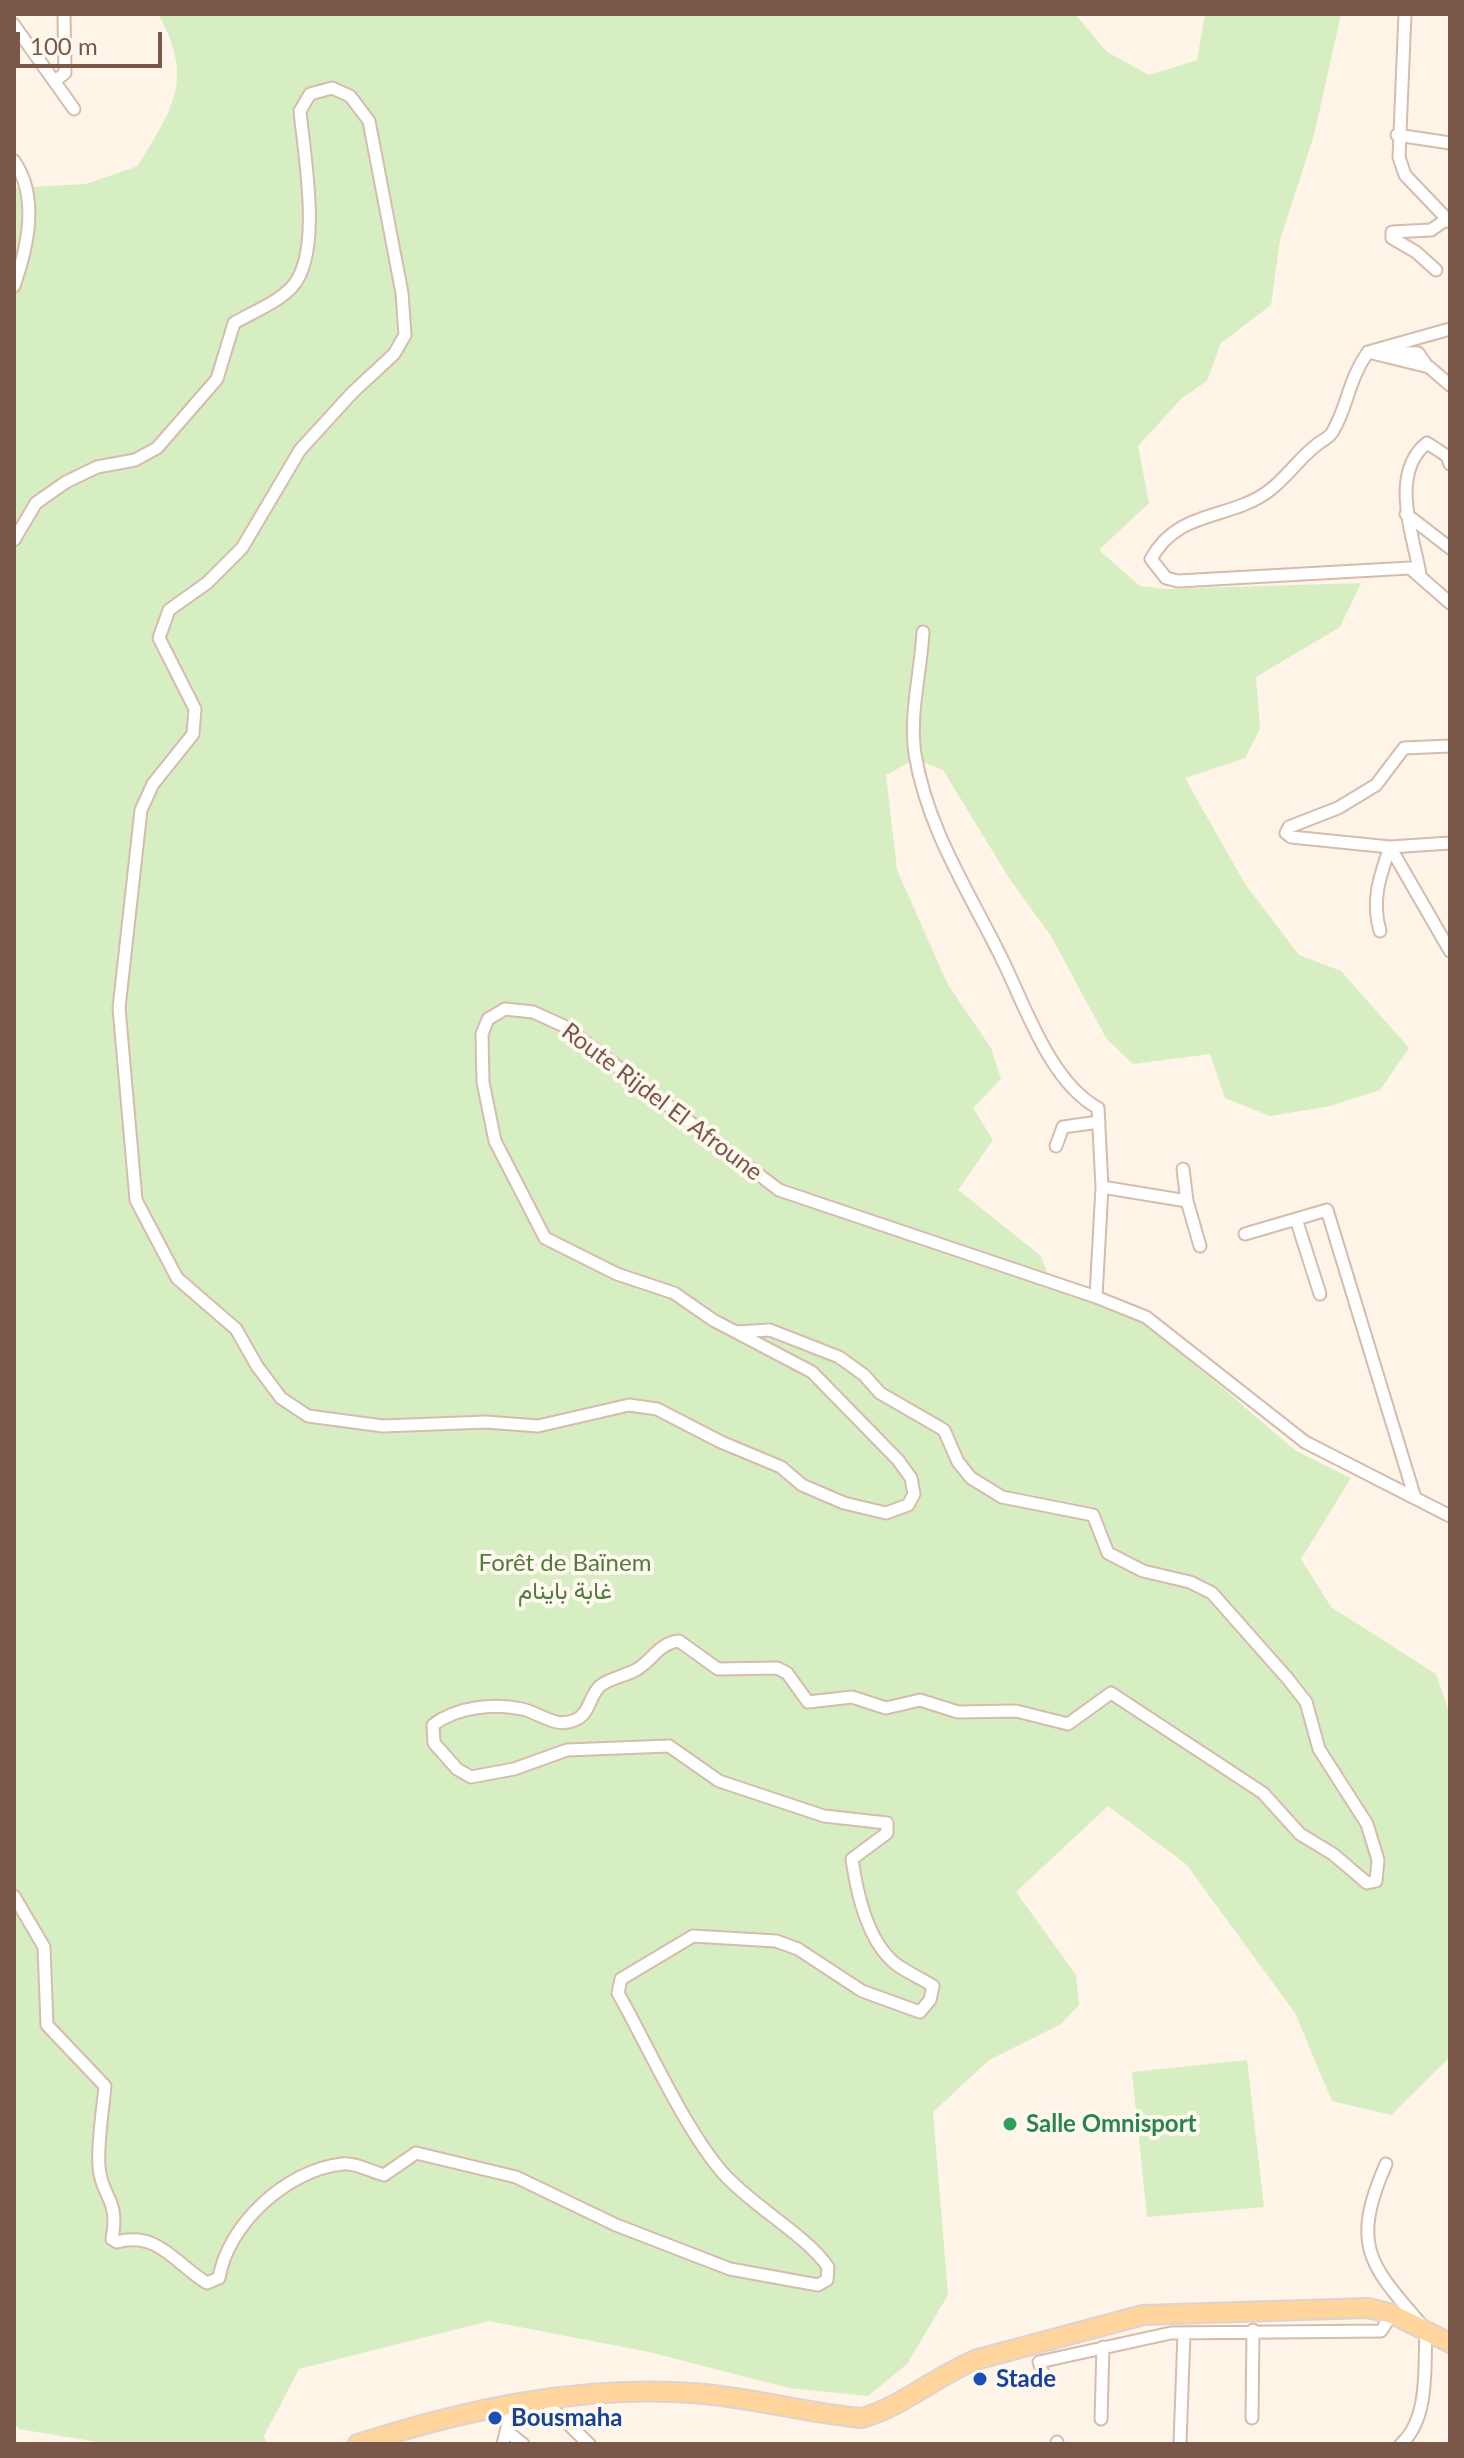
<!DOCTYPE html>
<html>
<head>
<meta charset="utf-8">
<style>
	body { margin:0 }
	#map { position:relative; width:1464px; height:2458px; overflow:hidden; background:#fef4e7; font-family:Lato,sans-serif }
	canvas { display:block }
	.frame { position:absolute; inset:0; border:16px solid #7b5748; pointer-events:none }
	.scale { position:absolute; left:16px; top:32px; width:146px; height:36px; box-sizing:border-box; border:4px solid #7b5748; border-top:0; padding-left:10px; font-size:24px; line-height:28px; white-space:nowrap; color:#7b5748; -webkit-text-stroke:6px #fff8ef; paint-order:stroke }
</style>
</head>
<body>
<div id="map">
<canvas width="1464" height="2458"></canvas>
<div class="frame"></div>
<div class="scale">100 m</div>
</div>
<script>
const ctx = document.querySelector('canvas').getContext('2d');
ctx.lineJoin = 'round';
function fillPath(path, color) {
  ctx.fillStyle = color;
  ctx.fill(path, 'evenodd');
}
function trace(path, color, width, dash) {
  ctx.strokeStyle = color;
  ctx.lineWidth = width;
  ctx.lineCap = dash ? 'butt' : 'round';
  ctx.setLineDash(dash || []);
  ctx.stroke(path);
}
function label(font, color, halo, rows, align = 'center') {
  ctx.font = font + ' Lato,Vazirmatn,sans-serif';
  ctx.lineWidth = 8;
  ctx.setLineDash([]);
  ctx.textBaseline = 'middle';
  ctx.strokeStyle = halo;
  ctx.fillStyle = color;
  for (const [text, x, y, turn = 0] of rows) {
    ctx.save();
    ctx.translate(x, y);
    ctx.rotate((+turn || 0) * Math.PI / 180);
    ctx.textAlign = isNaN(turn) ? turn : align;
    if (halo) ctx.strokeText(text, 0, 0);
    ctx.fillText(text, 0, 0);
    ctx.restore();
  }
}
const green = new Path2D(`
	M 158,14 L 1075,14 L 1107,52 L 1149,75 L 1197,60 L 1205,14 L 1341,14 L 1314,135 L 1280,240 L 1271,305 L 1221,343 L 1207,381 L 1182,398 L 1138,446 L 1149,503 L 1099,550 L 1140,586 L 1165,589 L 1361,583 L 1340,627 L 1256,677 L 1260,729 L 1245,758 L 1185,778 L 1245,884 L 1299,955 L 1341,971 L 1409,1048 L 1380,1090 L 1330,1106 L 1270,1116 L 1225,1098 L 1210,1054 L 1133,1064 L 1106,1038 L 1051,936 L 1009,878 L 943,770 L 915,759 L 886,775 L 897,870 L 948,985 L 991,1048 L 1001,1079 L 973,1108 L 993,1140 L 958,1190 L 1040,1255 L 1054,1290 L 1142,1319 L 1296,1451 L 1351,1478 L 1301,1559 L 1331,1607 L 1436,1674 L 1450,1715 L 1450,2057 L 1391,2115 L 1332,2101 L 1295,2013 L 1186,1864 L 1108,1806 L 1016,1892 L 1076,1975 L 1079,2005 L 1061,2024 L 989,2060 L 933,2112 L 948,2295 L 907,2364 L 868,2396 L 789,2388 L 649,2352 L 489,2321 L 299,2369 L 264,2436 L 266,2444 L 110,2444 L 19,2429 L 14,2422 L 14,188 L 86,184 L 138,166 C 173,107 195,80 158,14 Z
	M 1247,2060 L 1264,2207 L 1147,2217 L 1132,2072 Z`);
const street = new Path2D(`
	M 1405,14 L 1399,157 L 1405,175 L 1447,219
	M 14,25 L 74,109
	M 55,81 L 65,73 L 64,14
	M 1397,135 L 1450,143
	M 14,161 C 39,197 28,246 14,286
	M 1436,270 L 1416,252 L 1392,238 L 1392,232 L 1431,230 L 1447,219 L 1450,222
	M 1368,352 L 1450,329
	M 1384,352 L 1418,353 L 1427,366
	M 1450,385 L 1429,367 L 1368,352 C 1348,380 1348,406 1333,431 C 1331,436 1324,440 1319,443 C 1301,456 1288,476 1270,490 C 1230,521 1179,508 1151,559 L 1166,578 L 1178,581 L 1410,568 L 1450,603
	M 1406,514 L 1450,548
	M 14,540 L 36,503 L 66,482 L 97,467 L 135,460 L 157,448 L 217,379 L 234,323 C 253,312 277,303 292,287 C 323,253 304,155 300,111 L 310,94 L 332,88 L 350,96 L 369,121 L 402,293 L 405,335 L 394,354 L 352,393 L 300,450 L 242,548 L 207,583 L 169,610 L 159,638 L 195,709 L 193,734 L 153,784 L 141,810 L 119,1008 L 136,1200 L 177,1278 L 236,1329 L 257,1366 L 281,1398 L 308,1416 L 383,1426 L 486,1422 L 538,1426 L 629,1405 L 657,1409 L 721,1442 L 781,1467 L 802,1485 L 844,1503 L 886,1513 L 908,1505 L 914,1494 L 911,1478 L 898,1460 L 812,1372 L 713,1320 L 674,1293 L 617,1274 L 545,1238 L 495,1141 L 483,1082 L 482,1034 L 488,1019 L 505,1009 L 533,1012 L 564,1026 L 779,1190 L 1096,1297
	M 1420,574 C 1413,535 1389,473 1427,443 L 1447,456 L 1450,464
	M 923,632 C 921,671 909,715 915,754 C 927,827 966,887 998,951 C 1023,999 1048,1081 1098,1108 L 1102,1187 L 1096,1297 L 1146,1317 L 1305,1442 L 1450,1516
	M 1450,746 L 1404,748 L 1376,785 L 1338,808 L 1289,827 L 1286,833 L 1291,837 L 1390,847 L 1450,843
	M 1390,847 L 1450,951
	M 1380,931 C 1371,900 1380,876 1390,847
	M 1056,1146 L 1063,1127 L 1099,1122
	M 1183,1169 L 1187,1201 L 1200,1246
	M 1102,1187 L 1187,1201
	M 1296,1219 L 1320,1294
	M 1245,1234 L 1327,1210 L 1415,1498
	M 14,1896 L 44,1947 L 47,2025 L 105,2086 C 103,2109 97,2144 99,2167 C 101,2197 120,2198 112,2239 L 117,2242 C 159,2231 175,2264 207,2283 L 219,2278 C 228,2224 287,2170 342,2164 C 354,2162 372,2172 384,2175 L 416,2153 L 516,2177 L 616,2225 L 730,2269 L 818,2285 L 827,2280 L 828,2267 C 806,2235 752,2206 723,2173 C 685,2130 648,2046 618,1993 L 621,1979 L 693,1936 L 776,1941 L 798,1949 L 862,1991 L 920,2012 L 930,2000 L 933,1986 C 922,1979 911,1974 900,1967 C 868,1946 857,1894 852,1859 L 887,1833 L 887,1823 L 824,1816 L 719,1781 L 669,1746 L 567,1750 L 514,1769 L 471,1777 L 457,1769 L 434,1743 L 433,1725 C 456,1707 493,1703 522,1709 C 540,1713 556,1729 575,1720 C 590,1714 589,1696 600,1686 C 608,1679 624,1676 634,1671 C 652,1662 658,1643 679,1641 L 718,1669 L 777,1668 L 787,1673 L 808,1702 L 852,1697 L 886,1708 L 920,1700 L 958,1712 L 1016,1711 L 1068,1724 L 1111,1693 L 1263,1793 L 1300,1834 L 1333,1854 L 1367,1883 L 1376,1881 L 1378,1860 L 1367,1824 L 1319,1749 L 1306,1702 L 1288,1679 L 1212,1593 L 1190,1582 L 1143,1571 L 1108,1553 L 1093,1515 L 1002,1497 L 971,1478 L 958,1462 L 944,1430 L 880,1393 L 864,1375 L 839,1357 L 770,1330 L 736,1332
	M 1386,2164 C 1349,2248 1371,2266 1426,2330 C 1424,2365 1430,2418 1401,2444
	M 1046,2383 L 1039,2362 L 1171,2333 L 1381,2331 L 1392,2314
	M 540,2397 L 589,2444
	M 1252,2418 L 1253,2330
	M 1101,2419 L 1103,2347
	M 508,2432 L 523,2444
	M 1057,2442 L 1057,2444
	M 503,2444 L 513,2404
	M 1180,2444 L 1184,2333`);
const primary = new Path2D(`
	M 358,2444 C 467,2409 578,2385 693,2393 C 750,2397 805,2413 862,2418 C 903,2406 935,2377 975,2360 L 1143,2315 L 1368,2308 L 1392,2314 L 1450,2343`);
const markers = [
	[1010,2124,8,"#2e9e5b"],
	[980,2379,8,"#1a4fb4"],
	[495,2418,8,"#1a4fb4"]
];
const streetNames = [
	["Route Rijdel El Afroune",662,1102,37]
];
const parkNames = [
	["Forêt de Baïnem",565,1563],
	["غابة باينام",565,1591]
];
const leisureNames = [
	["Salle Omnisport",1026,2124]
];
const transitNames = [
	["Stade",996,2379],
	["Bousmaha",511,2418]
];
fillPath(green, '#d7eec3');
trace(street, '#d5bcad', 15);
trace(primary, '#ddd3cf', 22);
trace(street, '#fff', 11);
trace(primary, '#ffd59d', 18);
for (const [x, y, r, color] of markers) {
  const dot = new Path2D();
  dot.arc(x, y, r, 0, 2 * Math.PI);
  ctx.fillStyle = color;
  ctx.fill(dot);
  trace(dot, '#fff8ef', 3);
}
label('24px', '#7b5748', '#fff8ef', streetNames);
label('24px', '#527c3c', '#fff8ef', parkNames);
label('bold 24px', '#27864d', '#fff8ef', leisureNames, 'left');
label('bold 24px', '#164399', '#fff8ef', transitNames, 'left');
</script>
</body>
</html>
